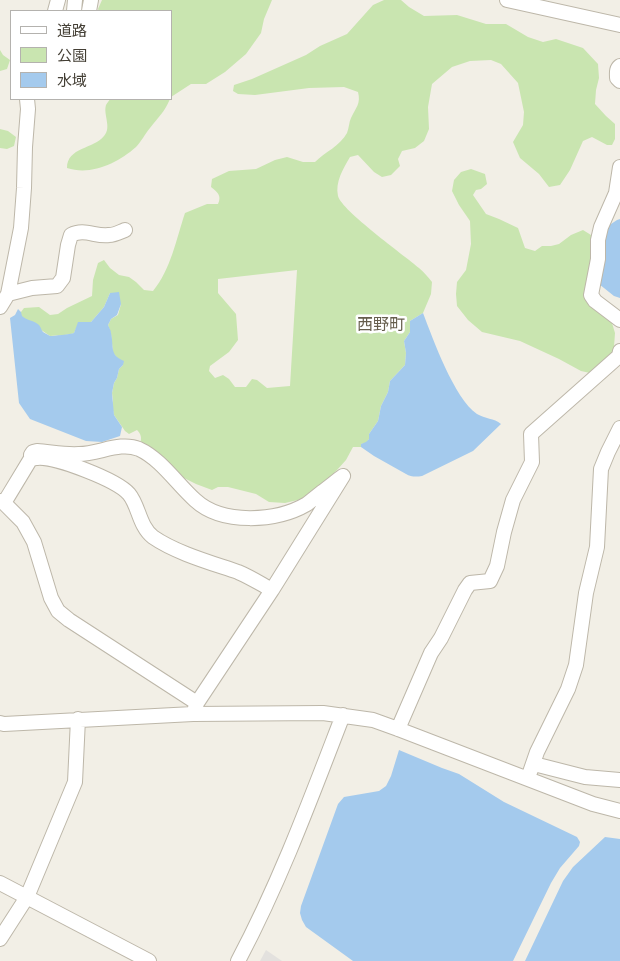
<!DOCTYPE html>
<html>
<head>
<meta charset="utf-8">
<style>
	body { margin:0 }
	#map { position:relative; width:620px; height:961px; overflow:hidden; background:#f2efe6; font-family:"Roboto Condensed","Noto Sans JP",sans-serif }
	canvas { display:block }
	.legend { position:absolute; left:10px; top:10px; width:162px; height:90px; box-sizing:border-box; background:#fff; border:1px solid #b4b2ae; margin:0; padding:6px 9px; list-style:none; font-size:15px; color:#443f35 }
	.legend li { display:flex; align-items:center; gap:10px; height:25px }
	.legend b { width:25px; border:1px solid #b4b2ae }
</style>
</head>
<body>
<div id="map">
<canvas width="620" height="961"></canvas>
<ul class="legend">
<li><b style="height:6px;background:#fff"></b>道路</li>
<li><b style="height:14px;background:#c9e5b0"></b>公園</li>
<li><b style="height:14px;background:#a4caed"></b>水域</li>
</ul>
</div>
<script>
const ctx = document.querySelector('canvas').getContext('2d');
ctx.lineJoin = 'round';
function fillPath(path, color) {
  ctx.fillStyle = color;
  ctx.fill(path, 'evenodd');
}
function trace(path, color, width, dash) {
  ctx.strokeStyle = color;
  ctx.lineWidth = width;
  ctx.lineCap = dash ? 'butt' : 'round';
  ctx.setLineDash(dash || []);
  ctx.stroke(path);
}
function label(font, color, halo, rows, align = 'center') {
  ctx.font = font + ' "Roboto Condensed","Noto Sans JP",sans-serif';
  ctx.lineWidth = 5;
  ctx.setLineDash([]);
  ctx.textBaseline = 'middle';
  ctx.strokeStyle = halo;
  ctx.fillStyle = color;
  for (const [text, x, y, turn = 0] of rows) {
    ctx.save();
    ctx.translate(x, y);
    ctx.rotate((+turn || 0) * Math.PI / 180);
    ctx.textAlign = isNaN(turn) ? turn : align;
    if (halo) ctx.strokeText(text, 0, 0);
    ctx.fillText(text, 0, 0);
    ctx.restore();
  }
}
const green = new Path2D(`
	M 102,0 L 272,0 L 264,19 L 261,33 L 246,54 L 225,72 L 206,84 L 191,84 L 171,97 L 171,11 L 99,11 L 98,9 Z
	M 384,0 L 401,0 L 409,7 L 424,16 L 457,15 L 486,24 L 506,24 L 528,37 L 543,42 L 556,39 L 583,48 L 598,64 L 599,78 L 596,90 L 595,104 L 606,116 L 615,124 L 615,139 L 612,145 L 607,145 L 592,137 L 583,141 L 570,170 L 560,185 L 549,187 L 539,174 L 520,158 L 513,142 L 523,125 L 524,112 L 518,83 L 501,64 L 491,60 L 470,61 L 452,67 L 432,84 L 428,107 L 429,129 L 424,141 L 415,148 L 402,151 L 398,159 L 400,166 L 391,175 L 382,177 L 374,172 L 358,155 L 350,157 C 343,169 335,182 338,196 C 342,211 404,255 419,268 C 424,272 428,277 432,282 L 431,294 L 423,313 L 410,321 L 410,332 L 404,341 L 406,353 L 405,365 L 390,381 L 388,392 L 381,406 L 378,421 L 369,434 L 369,439 L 366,443 L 361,444 L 361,447 L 353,447 L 346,460 L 337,470 L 325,482 L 302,499 L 285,503 L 269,502 L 256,494 L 228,487 L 218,487 L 212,490 L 196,484 L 180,476 L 140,443 C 142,438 141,434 137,430 L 129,434 L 125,431 L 114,415 L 112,406 L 113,400 L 112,393 L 114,383 L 117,378 L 119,369 L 123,365 L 113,353 L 111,334 L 108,325 L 111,319 L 118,315 L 121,304 L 110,293 L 104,307 L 91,322 L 79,322 L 74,333 C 66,336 58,335 50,336 L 21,316 L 21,312 L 24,308 L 39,307 L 50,315 L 58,314 L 67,308 L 92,296 L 93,280 L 98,263 L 104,260 L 110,268 L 119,275 L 129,277 L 136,282 L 144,290 L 153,291 C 171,269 176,240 185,213 L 207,204 L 218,204 C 222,195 217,192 211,187 L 212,179 L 229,171 L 256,169 L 275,160 L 287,157 L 303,162 L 315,162 C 325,152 340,146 347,133 C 349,128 349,122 351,118 C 356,107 361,104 358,92 L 344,87 L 309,88 L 255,95 L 238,94 L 233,91 L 234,85 L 252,79 L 306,55 L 320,46 L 347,34 L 373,5 ZM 297,270 L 290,386 L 267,388 L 257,380 L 252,379 L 246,387 L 235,387 L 229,379 L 223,375 L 215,378 L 209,371 L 210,366 L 229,352 L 238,340 L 236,314 L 218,293 L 218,279 Z
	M 0,50 L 3,55 L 10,60 L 7,69 L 0,71 Z
	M 110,99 L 170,99 C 164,113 159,116 150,128 C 145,134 141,142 136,147 C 118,163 91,176 67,168 C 67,147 94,149 104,136 C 112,127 103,115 106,105 C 107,103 109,101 110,99 Z
	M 0,129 L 8,131 L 16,137 L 14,146 L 7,149 L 0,148 Z
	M 471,169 L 485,174 L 487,184 L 481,189 L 476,190 L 473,195 L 486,214 L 499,219 L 518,228 L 525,248 L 535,251 L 542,246 L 551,246 L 559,244 L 571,235 L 583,230 L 591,235 L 594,242 L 585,296 L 588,303 L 612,323 L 615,333 L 614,347 L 611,355 L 590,373 L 581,371 L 559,359 L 520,341 L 482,332 L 468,320 L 457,306 L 456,294 L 457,282 L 466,270 L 471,244 L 470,221 L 459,205 L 452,191 L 454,180 L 461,172 Z`);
const parking = new Path2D(`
	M 266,950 L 282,961 L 260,961 Z`);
const water = new Path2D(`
	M 620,219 L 620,298 L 614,296 L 599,284 L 604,246 L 608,226 L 617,220 Z
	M 119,292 L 121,304 L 117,315 L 111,319 L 108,325 C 109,328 111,330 111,333 C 114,346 109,355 124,361 L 123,365 L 119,369 L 117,378 L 114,383 L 112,393 L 114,415 L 122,427 L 120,436 L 102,442 L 86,441 L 30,419 L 19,403 L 10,318 L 15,315 L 18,309 L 21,312 L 22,316 C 27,321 34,320 39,325 C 41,327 41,330 43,332 C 45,333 48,335 50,336 C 54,336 70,334 74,333 L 78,322 L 91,322 L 104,307 L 110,293 Z
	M 423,313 C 433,339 454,398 477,414 C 485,419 494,418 501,424 L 473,451 L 422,476 C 416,477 411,477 406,474 L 374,456 L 361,447 L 361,444 L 366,442 L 369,439 L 369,434 L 378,421 L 381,406 L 388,392 L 390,381 L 405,365 L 406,353 L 404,341 L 410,332 L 410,321 Z
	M 399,750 L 442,768 L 459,774 L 504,802 L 577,837 L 580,842 L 579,846 L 560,868 L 551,883 L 513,961 L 353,961 L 306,927 L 302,920 L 300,913 L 301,906 L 338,804 L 344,797 L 379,791 L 386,786 L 391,776 Z
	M 605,837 L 620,839 L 620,961 L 525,961 L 563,881 L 573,867 Z`);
const minor = new Path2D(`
	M 507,0 L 620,25
	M 55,11 L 58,0
	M 74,11 L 75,0
	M 89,11 L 91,0
	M 620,66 C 616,69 617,73 617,78 L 620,81
	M 620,167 L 616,193 L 601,227 L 598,240 L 598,259 L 591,295 L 595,301 L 620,320
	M 8,294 L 32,288 L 57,286 L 63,278 L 68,245 L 71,235 C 84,228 96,237 109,235 C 115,235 120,232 125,230
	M 0,307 L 8,294 L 21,228 L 24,188 L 25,147 L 28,109 L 27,99
	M 32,459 L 31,455 L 33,452 L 37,451 C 51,452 65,455 79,454 C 99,454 120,441 139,449 C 161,459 177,484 195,500 C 222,525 276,522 307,504 C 312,500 317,496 322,492 C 329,487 336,481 343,476 L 272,590 L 197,703 L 193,714
	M 0,501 L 4,503 L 23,522 L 34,542 L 51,598 L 58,611 L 69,620 L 197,703
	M 4,503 L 30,460 C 32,459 35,458 37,458 C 55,456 117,480 129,494 C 139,506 139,526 153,537 C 176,553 212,563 238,572 C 250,577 261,584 272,590
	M 0,723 L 4,724 L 193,714 L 323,713 L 373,720 L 398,729 L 593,804 L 620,811
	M 398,729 L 431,653 L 441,638 L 465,590 L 470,583 L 490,581 L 497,566 L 504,532 L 513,500 L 532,462 L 531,434 L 619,356 L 620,351
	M 534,764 L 585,777 L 620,780
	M 528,778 L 537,752 L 568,689 L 576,665 L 586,593 L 597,547 L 601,469 L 608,452 L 620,428
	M 0,883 L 149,961
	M 0,939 L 27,897 L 75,782 L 78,719
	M 238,961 C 280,882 311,798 343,715`);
const quarterNames = [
	["西野町",381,326]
];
fillPath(green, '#c9e5b0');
fillPath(parking, '#e3e1de');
fillPath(water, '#a4caed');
trace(minor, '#bdb7a9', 16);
trace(minor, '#fff', 14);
label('16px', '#665e4d', '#fff', quarterNames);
</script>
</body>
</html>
